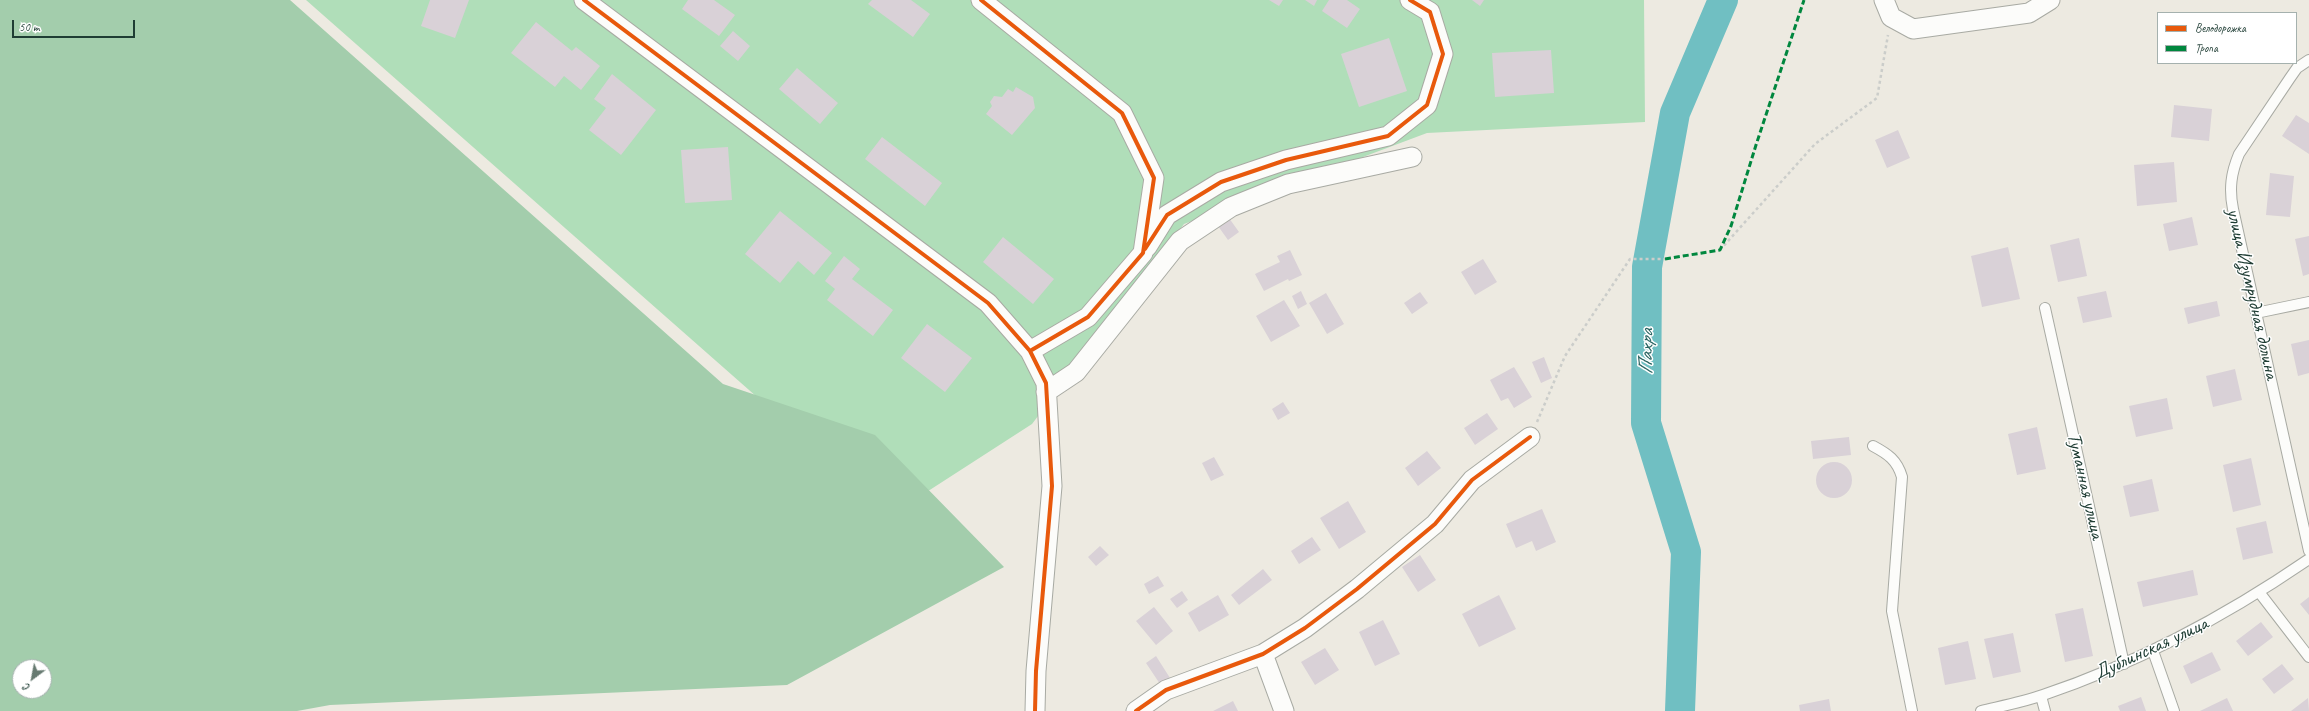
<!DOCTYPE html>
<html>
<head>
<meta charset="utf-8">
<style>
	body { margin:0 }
	#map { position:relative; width:2309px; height:711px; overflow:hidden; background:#edeae1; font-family:Caveat,sans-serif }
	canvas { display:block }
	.legend { position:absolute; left:2157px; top:12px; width:140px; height:52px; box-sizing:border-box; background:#fff; border:1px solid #a5b1ae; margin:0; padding:5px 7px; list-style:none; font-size:12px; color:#1f3d34 }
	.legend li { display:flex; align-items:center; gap:8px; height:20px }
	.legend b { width:20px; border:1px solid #a5b1ae }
	.north { position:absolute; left:12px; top:659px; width:40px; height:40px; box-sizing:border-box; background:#fff; border:1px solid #a5b1ae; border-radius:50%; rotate:212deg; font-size:11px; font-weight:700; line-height:16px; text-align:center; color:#1f3d34 }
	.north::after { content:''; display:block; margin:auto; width:14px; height:18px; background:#677a71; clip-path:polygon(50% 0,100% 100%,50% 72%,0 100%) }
	.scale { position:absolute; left:12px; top:20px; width:123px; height:18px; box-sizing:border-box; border:2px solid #1f3d34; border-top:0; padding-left:5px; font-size:12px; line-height:14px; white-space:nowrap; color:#1f3d34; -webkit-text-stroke:3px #fff; paint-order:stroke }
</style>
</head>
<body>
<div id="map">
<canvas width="2309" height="711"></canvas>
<ul class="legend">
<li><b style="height:5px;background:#e8590c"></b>Велодорожка</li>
<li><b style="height:5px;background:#00873e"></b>Тропа</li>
</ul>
<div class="north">С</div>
<div class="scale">50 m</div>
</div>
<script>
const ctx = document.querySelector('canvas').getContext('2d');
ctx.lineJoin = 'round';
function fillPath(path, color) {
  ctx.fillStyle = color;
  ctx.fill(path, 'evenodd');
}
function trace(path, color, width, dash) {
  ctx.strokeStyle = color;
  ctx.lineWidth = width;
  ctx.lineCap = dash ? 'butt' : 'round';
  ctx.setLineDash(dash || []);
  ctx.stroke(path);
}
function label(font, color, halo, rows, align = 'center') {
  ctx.font = font + ' Caveat,sans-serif';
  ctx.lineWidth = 3;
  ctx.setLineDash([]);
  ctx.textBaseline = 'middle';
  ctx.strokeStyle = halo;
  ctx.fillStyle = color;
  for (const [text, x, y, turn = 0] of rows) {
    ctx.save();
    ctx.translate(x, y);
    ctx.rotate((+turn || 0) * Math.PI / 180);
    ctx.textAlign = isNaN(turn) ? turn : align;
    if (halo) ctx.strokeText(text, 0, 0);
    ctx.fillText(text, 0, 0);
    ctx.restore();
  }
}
const green = new Path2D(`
	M 306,0 L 1644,0 L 1645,122 L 1427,133 L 1184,224 L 1032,424 L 891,515 Z`);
const forest = new Path2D(`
	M 0,0 L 290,0 L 723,384 L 875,435 L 1004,567 L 787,685 L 330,705 L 297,711 L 0,711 ZM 20,667 L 44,667 L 44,691 L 20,691 Z`);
const river = new Path2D(`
	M 1680,711 L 1686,552 L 1646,423 L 1647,267 L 1675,113 L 1723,0`);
const building = new Path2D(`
	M 430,0 L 469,0 L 455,38 L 421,26 Z
	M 688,0 L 714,0 L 735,15 L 719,36 L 682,9 Z
	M 872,0 L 911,0 L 930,14 L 913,37 L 868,4 Z
	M 1269,0 L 1283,0 L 1279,6 Z
	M 1305,0 L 1317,0 L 1314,6 Z
	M 1329,0 L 1347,0 L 1360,9 L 1347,28 L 1322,11 Z
	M 1472,0 L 1484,0 L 1480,6 Z
	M 536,22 L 572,51 L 576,47 L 600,66 L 581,90 L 564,76 L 555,87 L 511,53 Z
	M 733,31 L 750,46 L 738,61 L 720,46 Z
	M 1389,38 L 1407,91 L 1359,107 L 1341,54 Z
	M 1551,50 L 1554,93 L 1495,97 L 1492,53 Z
	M 797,68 L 838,103 L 820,124 L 779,89 Z
	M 612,74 L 656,110 L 621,155 L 589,130 L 606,108 L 594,99 Z
	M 1016,87 L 1033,97 L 1035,108 L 1012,135 L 986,114 L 992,106 L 990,102 L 994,96 L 1002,97 L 1008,89 L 1013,92 Z
	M 2174,105 L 2212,109 L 2209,141 L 2171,137 Z
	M 2296,115 L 2309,123 L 2309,154 L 2282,136 Z
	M 1898,130 L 1910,158 L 1887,168 L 1875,140 Z
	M 882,137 L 942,183 L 925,206 L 865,159 Z
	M 728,147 L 732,200 L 685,203 L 681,150 Z
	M 2174,162 L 2177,202 L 2137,206 L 2134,165 Z
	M 2270,173 L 2294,176 L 2290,217 L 2266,215 Z
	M 780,211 L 832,253 L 814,275 L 798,261 L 780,283 L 745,254 Z
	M 2192,217 L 2198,245 L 2169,251 L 2163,224 Z
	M 1229,218 L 1239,232 L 1228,240 L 1218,226 Z
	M 2309,236 L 2309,274 L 2303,276 L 2295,239 Z
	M 1003,237 L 1054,279 L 1033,304 L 983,262 Z
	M 2079,238 L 2087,276 L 2058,282 L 2050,245 Z
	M 2008,247 L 2020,299 L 1982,307 L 1971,256 Z
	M 1290,250 L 1302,275 L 1289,281 L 1288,279 L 1264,291 L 1255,274 L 1280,262 L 1277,256 Z
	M 844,256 L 860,269 L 852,279 L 893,310 L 873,336 L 827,300 L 835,289 L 825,281 Z
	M 1483,259 L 1497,282 L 1475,295 L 1461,272 Z
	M 1301,291 L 1307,304 L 1298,309 L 1292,296 Z
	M 2106,291 L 2112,317 L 2083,323 L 2077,297 Z
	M 1420,292 L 1428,303 L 1412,314 L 1404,303 Z
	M 1326,293 L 1344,324 L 1327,334 L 1309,303 Z
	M 1284,300 L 1300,326 L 1271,342 L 1256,316 Z
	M 2217,301 L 2220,316 L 2188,324 L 2184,308 Z
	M 927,324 L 972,358 L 945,392 L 901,358 Z
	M 2309,340 L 2309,373 L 2298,376 L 2291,344 Z
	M 1544,357 L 1552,378 L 1541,383 L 1532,362 Z
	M 1514,367 L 1532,397 L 1514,408 L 1508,398 L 1501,401 L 1490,380 Z
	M 2235,369 L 2242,400 L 2213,407 L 2206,376 Z
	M 2167,398 L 2173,429 L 2136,437 L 2129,406 Z
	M 1283,402 L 1290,413 L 1278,420 L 1272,409 Z
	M 1487,413 L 1498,429 L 1475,445 L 1464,428 Z
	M 2037,427 L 2046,469 L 2017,475 L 2008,434 Z
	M 1849,437 L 1851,455 L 1813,459 L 1811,441 Z
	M 1427,451 L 1441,468 L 1418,486 L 1405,468 Z
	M 1214,457 L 1224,475 L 1211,481 L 1202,463 Z
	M 2251,458 L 2261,505 L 2233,512 L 2223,465 Z
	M1816 480a18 18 0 1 1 36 0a18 18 0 1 1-36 0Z
	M 2152,479 L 2159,511 L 2130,517 L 2123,486 Z
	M 1348,501 L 1366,532 L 1339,549 L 1320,518 Z
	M 1542,509 L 1556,542 L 1536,551 L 1532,541 L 1516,548 L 1506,524 Z
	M 2266,521 L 2273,553 L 2243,560 L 2236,528 Z
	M 1312,537 L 1321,550 L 1299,564 L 1291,551 Z
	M 1100,546 L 1109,555 L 1096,566 L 1088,557 Z
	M 1420,555 L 1436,580 L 1418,592 L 1402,567 Z
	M 1263,569 L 1272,580 L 1239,605 L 1231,595 Z
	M 2193,570 L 2198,595 L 2143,607 L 2137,582 Z
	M 1158,576 L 1164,586 L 1149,594 L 1144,584 Z
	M 1182,591 L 1188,600 L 1177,608 L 1170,599 Z
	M 1218,595 L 1229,615 L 1199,632 L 1188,613 Z
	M 1499,595 L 1516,629 L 1479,647 L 1462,614 Z
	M 2309,597 L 2309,615 L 2300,604 Z
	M 1154,607 L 1173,631 L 1156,645 L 1136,621 Z
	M 2083,608 L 2093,656 L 2065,662 L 2055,614 Z
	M 1383,620 L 1400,654 L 1375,666 L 1359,632 Z
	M 2261,622 L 2273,637 L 2248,656 L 2236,641 Z
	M 2013,633 L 2021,672 L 1993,678 L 1984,639 Z
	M 1968,641 L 1976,679 L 1945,685 L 1938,648 Z
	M 1325,648 L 1339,670 L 1315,685 L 1301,662 Z
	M 2212,652 L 2221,670 L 2191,684 L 2183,666 Z
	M 1156,656 L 1170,678 L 1160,684 L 1146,663 Z
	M 2282,664 L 2294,679 L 2274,694 L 2262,679 Z
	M 2141,697 L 2146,711 L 2120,711 L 2118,706 Z
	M 2227,698 L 2233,711 L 2200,711 Z
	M 2308,698 L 2309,711 L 2291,711 Z
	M 1829,699 L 1831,711 L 1800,711 L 1799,705 Z
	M 1233,701 L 1238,711 L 1213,711 Z`);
const path = new Path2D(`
	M 1720,250 L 1815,144 L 1877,98 L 1888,35
	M 1537,422 L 1565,356 L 1630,259 L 1665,259`);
const lane = new Path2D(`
	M 2309,60 L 2297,68 L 2290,78 L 2239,154 C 2231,173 2229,189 2233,209 L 2309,551
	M 2045,308 L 2124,664
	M 2256,313 L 2309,302
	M 1873,446 C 1888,454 1897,460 1902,477 L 1892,611 L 1912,711
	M 2259,592 L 2309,657
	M 2153,651 L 2174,711
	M 2041,696 L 2045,711
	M 1981,711 C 2002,706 2023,702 2043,695 C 2138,663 2226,616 2309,559`);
const street = new Path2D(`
	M 584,0 L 988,303 L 1030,351 L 1046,383 L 1052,486 L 1036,671 L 1035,711
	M 981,0 L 1122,113 L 1154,178 L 1143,253 L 1088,317 L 1030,351
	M 1884,0 L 1891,17 L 1913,29 L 2029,13 L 2050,0
	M 1147,247 L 1167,215 L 1221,182 L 1286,160 L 1388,136 L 1427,105 L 1443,54 L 1430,12 L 1410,0
	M 1046,392 L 1076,372 L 1180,241 L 1231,207 L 1288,184 L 1412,157
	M 1263,654 L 1284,711
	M 1136,711 L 1166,690 L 1263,654 L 1305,628 L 1357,589 L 1435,524 L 1472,480 L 1530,437`);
const quiet = new Path2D(`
	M 1665,259 L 1720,250 L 1731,226 L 1756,145 L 1804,0`);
const cycleway = new Path2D(`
	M 584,0 L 988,303 L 1030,351 L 1046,383 L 1052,486 L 1036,671 L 1035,711
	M 981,0 L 1122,113 L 1154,178 L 1143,253 L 1088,317 L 1030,351
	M 1145,249 L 1167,215 L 1221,182 L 1286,160 L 1388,136 L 1427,105 L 1443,54 L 1430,12 L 1410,0
	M 1136,711 L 1166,690 L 1263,654 L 1305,628 L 1357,589 L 1435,524 L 1472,480 L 1530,437`);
const streetNames = [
	["улица Изумрудная долина",2252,294,77],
	["Туманная улица",2085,486,77],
	["Дублинская улица",2151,649,-25]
];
const waterNames = [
	["Пахра",1647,352,-89]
];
fillPath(green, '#b0deb9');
fillPath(forest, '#a3cdac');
trace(river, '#70bfc2', 30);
fillPath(building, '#d9d1d7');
trace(lane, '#a8aaa3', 12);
trace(street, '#a8aaa3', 21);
trace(path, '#cbcdca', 2.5, [3, 3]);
trace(lane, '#fcfcfa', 10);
trace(street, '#fcfcfa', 19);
trace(quiet, '#00873e', 3, [6, 3]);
trace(cycleway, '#e8590c', 4);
label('20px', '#1f3d34', '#fff', streetNames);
label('italic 21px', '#296461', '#fff', waterNames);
</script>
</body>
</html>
